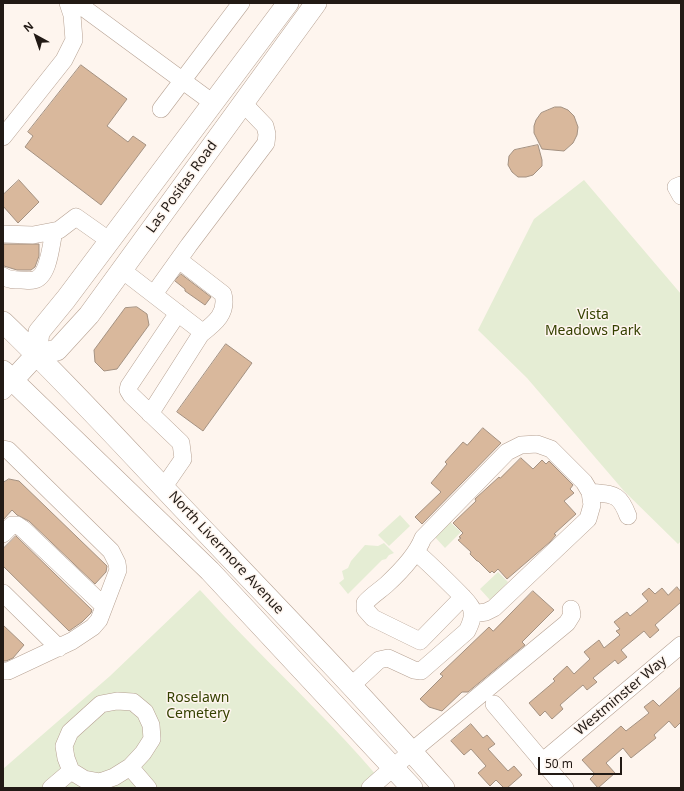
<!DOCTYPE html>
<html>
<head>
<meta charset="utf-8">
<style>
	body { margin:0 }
	#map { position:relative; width:684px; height:791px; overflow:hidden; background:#fef5ee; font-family:"Noto Sans",sans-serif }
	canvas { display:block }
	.frame { position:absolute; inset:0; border:4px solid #221a15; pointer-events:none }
	.north { position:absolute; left:16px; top:16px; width:40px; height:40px; -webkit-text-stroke:3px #fef5ee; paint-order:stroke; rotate:320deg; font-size:11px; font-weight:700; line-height:16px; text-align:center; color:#221a15 }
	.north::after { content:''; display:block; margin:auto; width:14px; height:18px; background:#221a15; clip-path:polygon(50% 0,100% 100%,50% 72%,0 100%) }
	.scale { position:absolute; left:538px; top:757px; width:84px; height:18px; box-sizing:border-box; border:2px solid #221a15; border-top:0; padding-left:5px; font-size:12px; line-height:14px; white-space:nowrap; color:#221a15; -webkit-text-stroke:3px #fef5ee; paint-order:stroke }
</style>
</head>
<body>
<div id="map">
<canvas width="684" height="791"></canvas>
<div class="frame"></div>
<div class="north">N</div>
<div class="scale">50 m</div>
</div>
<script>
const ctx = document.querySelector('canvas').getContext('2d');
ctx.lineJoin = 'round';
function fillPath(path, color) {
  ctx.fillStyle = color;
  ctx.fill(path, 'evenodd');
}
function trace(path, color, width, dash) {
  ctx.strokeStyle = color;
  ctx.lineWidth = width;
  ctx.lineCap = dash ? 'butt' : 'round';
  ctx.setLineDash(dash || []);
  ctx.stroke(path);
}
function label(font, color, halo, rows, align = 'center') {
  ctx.font = font + ' "Noto Sans",sans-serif';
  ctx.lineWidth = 3;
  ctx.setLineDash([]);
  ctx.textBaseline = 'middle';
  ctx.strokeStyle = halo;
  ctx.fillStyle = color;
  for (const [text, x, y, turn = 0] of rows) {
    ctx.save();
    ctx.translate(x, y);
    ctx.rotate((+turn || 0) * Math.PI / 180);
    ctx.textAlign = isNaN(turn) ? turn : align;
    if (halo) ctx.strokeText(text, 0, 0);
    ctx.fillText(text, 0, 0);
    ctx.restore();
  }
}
const green = new Path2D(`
	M 584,180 L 681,294 L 681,541 L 678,544 L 624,491 L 527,378 L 478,330 L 534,219 Z
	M 400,515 L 410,526 L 389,546 L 378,535 Z
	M 450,522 L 461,532 L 445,548 L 434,536 Z
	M 384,543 L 394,553 L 389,555 L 386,559 L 382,560 L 348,594 L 339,583 L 344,579 L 342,571 L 348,568 L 351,561 L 365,545 L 378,546 Z
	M 498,572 L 508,582 L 490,600 L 480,589 Z
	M 200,590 C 217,608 233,626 250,643 C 293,687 337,729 377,776 L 363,788 L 3,788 L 3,769 L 110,676 Z`);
const building = new Path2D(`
	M 81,65 L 127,99 L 107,126 L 128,142 L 133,136 L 146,145 L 101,205 L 25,147 L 33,136 L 28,132 Z
	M 555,107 L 561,107 L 568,110 L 574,116 L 578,127 L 577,135 L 573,143 L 564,151 L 542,149 L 534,133 L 534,126 L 536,120 L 541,113 Z
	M 538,145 L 542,160 L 542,166 L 533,175 L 526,177 L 518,177 L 512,172 L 508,165 L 509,156 L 514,150 Z
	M 19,180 L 39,202 L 18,223 L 3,206 L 3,195 Z
	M 4,244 L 39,244 L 39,256 L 35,267 L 31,270 L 17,270 L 4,266 Z
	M 181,274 L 211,297 L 205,305 L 185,291 L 185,289 L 175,281 Z
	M 137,307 L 147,314 L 149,325 L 117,369 L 104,371 L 95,362 L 94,350 L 125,308 Z
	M 226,344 L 252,363 L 203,431 L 177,412 Z
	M 483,428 L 501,443 L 422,524 L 415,517 L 441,492 L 431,483 L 447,464 L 445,462 L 463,442 L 467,445 Z
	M 521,458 L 533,469 L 542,460 L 546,464 L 549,461 L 573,485 L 570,489 L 574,493 L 564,501 L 576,514 L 554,534 L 556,535 L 550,542 L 507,579 L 498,569 L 494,573 L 492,571 L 490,573 L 478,561 L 477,561 L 470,554 L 471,552 L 458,540 L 461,538 L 459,537 L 463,533 L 453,523 L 476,501 L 475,499 L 476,498 L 499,477 L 500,478 Z
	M 9,479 L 19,481 L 107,566 L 106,572 L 95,584 L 29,521 L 17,515 L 12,510 L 3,520 L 3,483 Z
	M 16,536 L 92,610 L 91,613 L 82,622 L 69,631 L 3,566 L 3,549 Z
	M 677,587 L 681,592 L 681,602 L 655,625 L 659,630 L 650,638 L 644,631 L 621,650 L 627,657 L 618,664 L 615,660 L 593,678 L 597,682 L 587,690 L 583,685 L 560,705 L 563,709 L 552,719 L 545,711 L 540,716 L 529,703 L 555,681 L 553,679 L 567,666 L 574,674 L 590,659 L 584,652 L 599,640 L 604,648 L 620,635 L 616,631 L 620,629 L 614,622 L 627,612 L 630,616 L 648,601 L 642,594 L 649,588 L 655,594 L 662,588 L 668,595 Z
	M 533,591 L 554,610 L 522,642 L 525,645 L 468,692 L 462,692 L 442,711 L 429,707 L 420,699 L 443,676 L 440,674 L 489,627 L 493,631 Z
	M 3,625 L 24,645 L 13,658 L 6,661 L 3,661 Z
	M 681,687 L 681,722 L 675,728 L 669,721 L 654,735 L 656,738 L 631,758 L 623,748 L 606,763 L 615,773 L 598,788 L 590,779 L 595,774 L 582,760 L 621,726 L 626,731 L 649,713 L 644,707 L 653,700 L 659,706 Z
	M 471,724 L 483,738 L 487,735 L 495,744 L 488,749 L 508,771 L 514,766 L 522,775 L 507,788 L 504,788 L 496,780 L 490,786 L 478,773 L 486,766 L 471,749 L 464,755 L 451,741 Z`);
const minor = new Path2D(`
	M 77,3 L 213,103
	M 161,109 L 241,3
	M 3,137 L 64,60 L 74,40 L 72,15 L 68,3
	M 681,185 L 676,187 L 681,196
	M 3,234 L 33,235 L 59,230 L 76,217 L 110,241
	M 179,260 L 223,294 C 228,313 215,323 201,334
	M 122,270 L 201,331 L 201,334 L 150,414
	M 3,276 C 8,280 15,280 21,280 C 25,280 30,281 34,280 C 49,277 51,244 54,231
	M 154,294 L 189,245 L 266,143 L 267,134 L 265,126 L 243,103
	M 3,391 L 13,380
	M 3,449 L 8,450 L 111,551 L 117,563 L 118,570 L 99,620 L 93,627 L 72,641 L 8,671 L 3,671
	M 163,488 L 183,459 L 181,443 L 131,395 L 128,390 L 129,386 L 178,313
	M 590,492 C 613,495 619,492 628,516
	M 3,534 L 12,525 L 17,525 L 23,529 L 104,606
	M 3,593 L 59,648
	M 463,597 L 420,641 L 373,618 L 365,609 L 365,603 C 371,596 379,591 386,585 C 399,573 417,554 423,538 L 507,452 L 521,445 L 537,444 L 551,449 L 584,482 L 590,492 L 592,505 L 588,519 L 494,608 L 486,612 L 472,614
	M 351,686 L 379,660 L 388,658 L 414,670 L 421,671 L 467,631 C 471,623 474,616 471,607 C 468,602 463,597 459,593 C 445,579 431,565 416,552
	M 117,701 L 133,702 L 145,712 L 151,725 L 152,739 L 143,753 L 130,767 L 114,777 L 100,782 L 84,779 L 71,771 L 66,758 L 64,746 L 70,732 L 101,704 Z
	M 494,704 L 565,788
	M 542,762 L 681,645
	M 130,767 L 148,788
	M 51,788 L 71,771
	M 370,788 L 412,751 L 567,623 L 572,615 L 571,609`);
const major = new Path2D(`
	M 3,322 C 70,386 132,455 196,522 C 279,609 364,697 444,788
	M 36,355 L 39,332 L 66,299 L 288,3
	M 3,371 L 210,571 L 412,788
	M 13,380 L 36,355 L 57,350 L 89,315 L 316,3`);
const streetNames = [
	["Las Positas Road",182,187,-54],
	["North Livermore Avenue",226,553,47],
	["Westminster Way",621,696,-40]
];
const parkNames = [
	["Vista",593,315],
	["Meadows Park",593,331],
	["Roselawn",198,698],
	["Cemetery",198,714]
];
fillPath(green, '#e5edd4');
fillPath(building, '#d9b89c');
trace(building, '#a49181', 1);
trace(minor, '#b6a192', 18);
trace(major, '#b6a192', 22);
trace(minor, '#fff', 17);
trace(major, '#fff', 21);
label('14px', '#221a15', '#fef5ee', streetNames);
label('14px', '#354100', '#fef5ee', parkNames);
</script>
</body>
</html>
